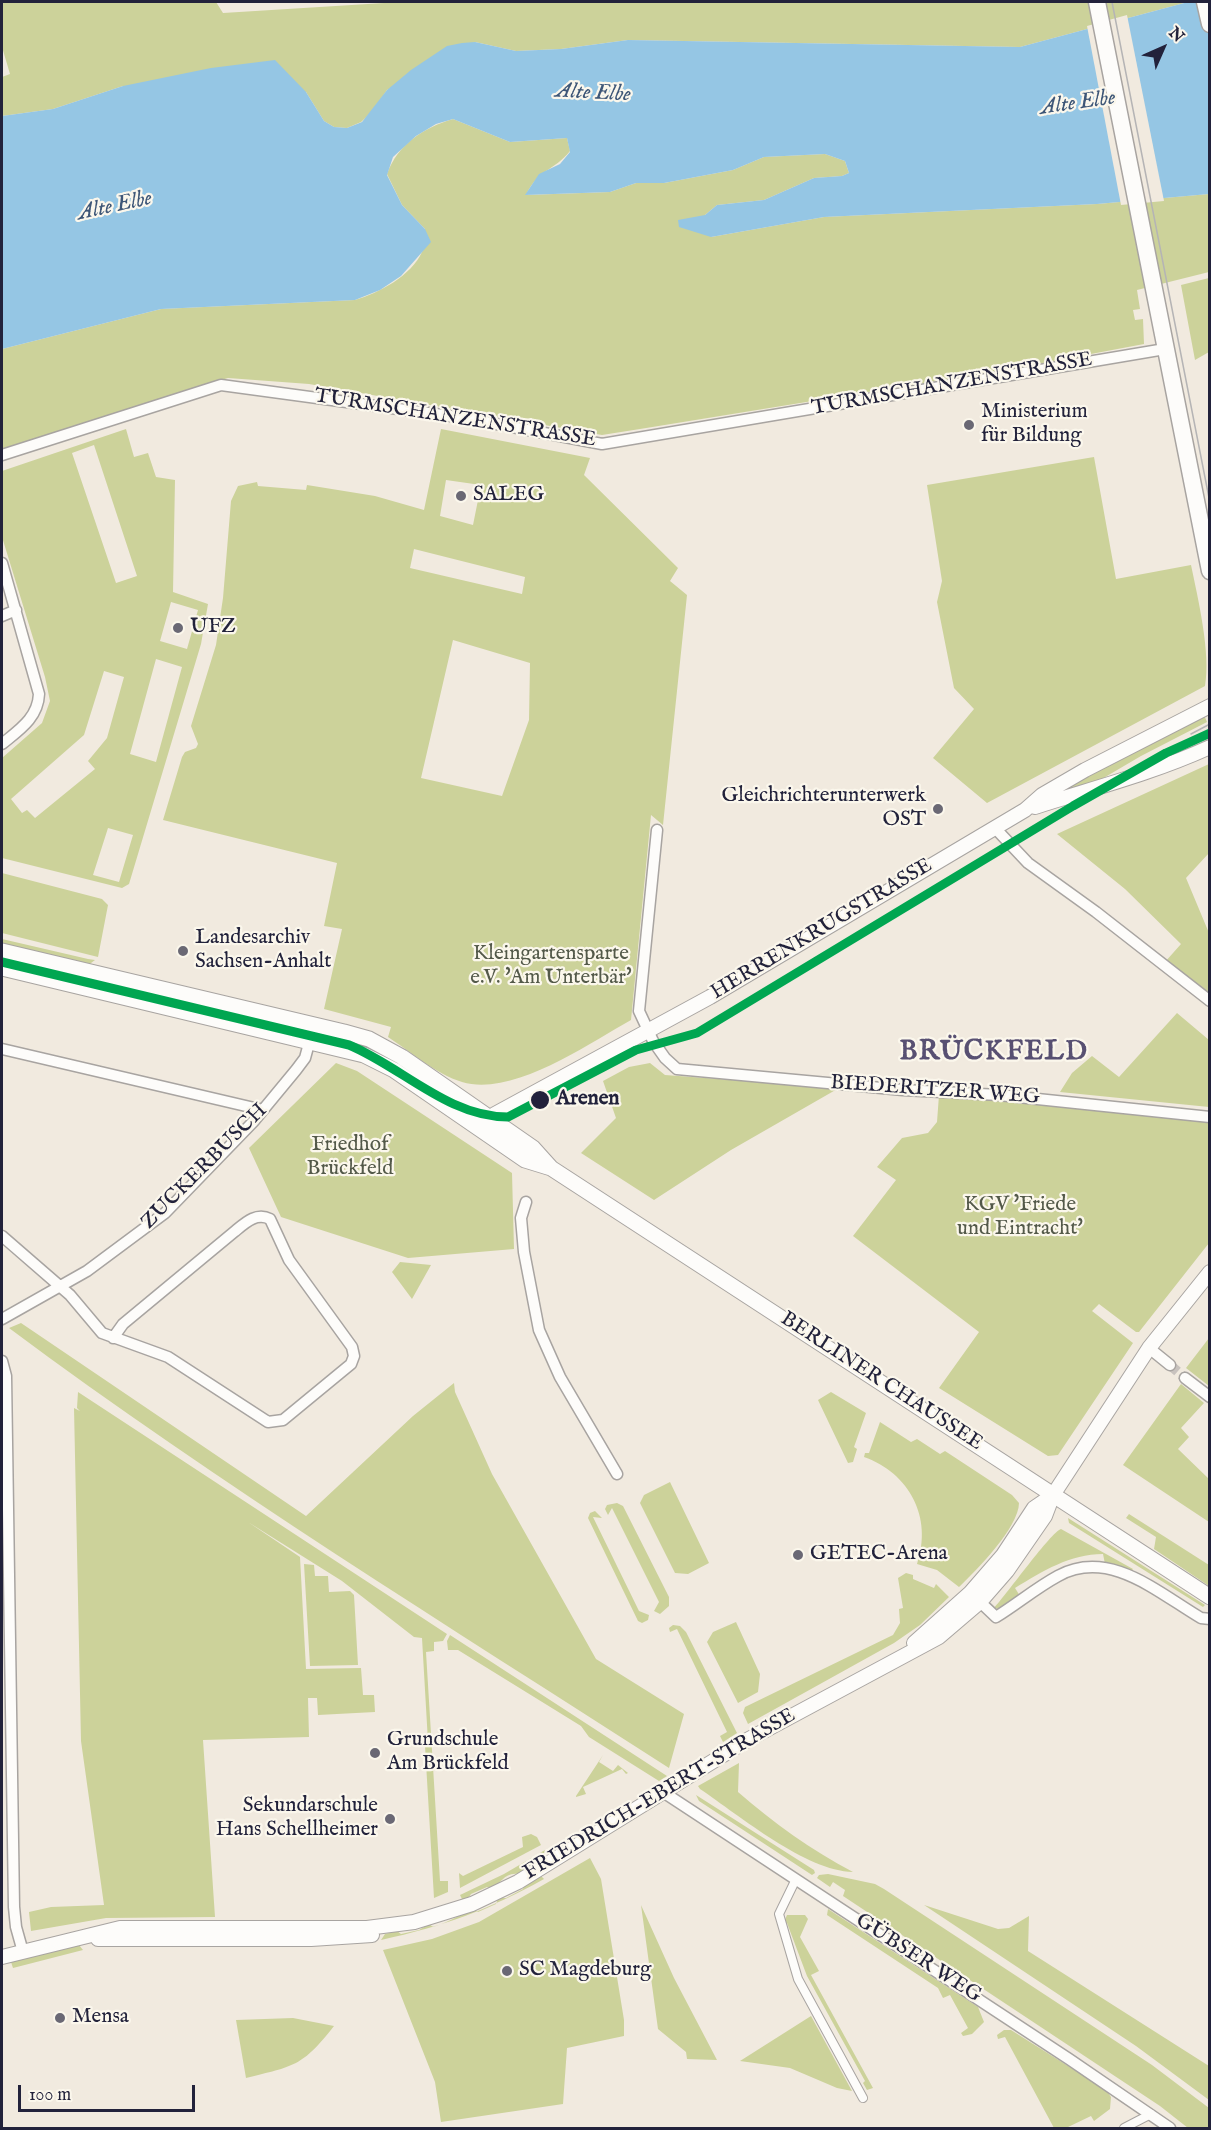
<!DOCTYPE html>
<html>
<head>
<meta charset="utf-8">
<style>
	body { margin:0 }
	#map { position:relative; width:1211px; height:2130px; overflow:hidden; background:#f1eadf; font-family:"IM FELL English",serif }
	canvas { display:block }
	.frame { position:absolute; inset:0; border:3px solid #22223b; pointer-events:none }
	.north { position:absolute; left:1133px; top:18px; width:60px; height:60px; -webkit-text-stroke:4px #fbf7ec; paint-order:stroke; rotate:45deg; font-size:16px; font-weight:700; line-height:24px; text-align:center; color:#22223b }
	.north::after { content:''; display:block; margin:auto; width:21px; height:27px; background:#22223b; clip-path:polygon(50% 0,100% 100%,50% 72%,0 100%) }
	.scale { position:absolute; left:18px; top:2085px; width:177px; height:27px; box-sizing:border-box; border:3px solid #22223b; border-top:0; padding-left:8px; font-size:18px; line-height:21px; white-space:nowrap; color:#22223b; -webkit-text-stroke:4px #fbf7ec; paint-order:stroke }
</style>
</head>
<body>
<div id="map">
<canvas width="1211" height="2130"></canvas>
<div class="frame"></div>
<div class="north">N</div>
<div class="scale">100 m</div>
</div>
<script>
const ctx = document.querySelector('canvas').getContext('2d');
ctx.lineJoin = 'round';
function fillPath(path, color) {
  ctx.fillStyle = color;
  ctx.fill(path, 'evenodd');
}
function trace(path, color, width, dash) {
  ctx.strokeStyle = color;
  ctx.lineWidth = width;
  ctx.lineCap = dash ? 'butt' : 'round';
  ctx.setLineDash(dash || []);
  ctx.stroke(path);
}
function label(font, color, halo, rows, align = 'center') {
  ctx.font = font + ' "IM FELL English",serif';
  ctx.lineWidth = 4.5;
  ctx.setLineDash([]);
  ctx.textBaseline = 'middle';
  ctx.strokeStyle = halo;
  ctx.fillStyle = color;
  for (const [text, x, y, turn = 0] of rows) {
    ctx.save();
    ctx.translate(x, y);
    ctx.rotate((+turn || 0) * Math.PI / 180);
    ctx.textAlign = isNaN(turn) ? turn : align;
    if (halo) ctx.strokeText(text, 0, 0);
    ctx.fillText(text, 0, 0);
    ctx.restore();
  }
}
const green = new Path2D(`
	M 2,2 L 216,2 L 223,13 L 400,2 L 1188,2 L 1020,47 L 628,40 L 561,49 L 516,51 L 475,42 L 387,90 L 373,111 L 361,122 L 347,128 L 334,127 L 324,121 L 306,92 L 123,86 L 53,109 L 2,116 L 2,77 L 10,74 L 2,47 Z
	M 453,119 L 510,142 L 567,138 L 570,151 C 553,172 539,168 526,195 L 610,192 L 636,183 L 664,183 L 733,170 L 764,157 L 825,154 L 845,161 L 849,173 L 842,176 L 814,178 L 764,200 L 717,205 L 705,215 L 711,237 L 824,217 L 1097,204 L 1209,194 L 1209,272 L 1137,290 L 1140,309 L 1133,310 L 1135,320 L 1143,319 L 1144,344 L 1022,367 L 640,429 L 602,435 L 309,384 L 228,378 L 2,449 L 2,349 L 161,309 L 355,300 C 379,293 411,276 422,252 C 425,245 425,236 425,229 L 402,205 L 387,174 C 398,144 423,128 453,119 Z
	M 1209,278 L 1209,352 L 1195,360 L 1181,285 Z
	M 126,429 L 134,457 L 148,453 L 156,477 L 175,480 L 173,592 L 208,604 L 201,644 L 129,884 L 122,888 L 2,858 L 2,758 L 42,723 L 50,701 L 45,677 L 2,537 L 2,471 ZM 94,445 L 137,576 L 116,583 L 72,453 ZM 171,602 L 198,610 L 187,649 L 160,641 ZM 156,659 L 182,667 L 156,762 L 130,754 ZM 104,671 L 124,677 L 107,738 L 88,761 L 95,769 L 35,818 L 27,810 L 22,813 L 11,799 L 84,735 ZM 108,828 L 133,835 L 119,882 L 93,875 Z
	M 441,429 L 590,458 L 584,475 L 678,568 L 670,581 L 687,595 L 663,825 L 651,815 L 631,1020 C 588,1044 513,1097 462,1082 C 436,1074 411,1052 388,1037 L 391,1027 L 324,1009 L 342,929 L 324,926 L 337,863 L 163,820 L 182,757 L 185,752 L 196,748 L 198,744 L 191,726 L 216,645 L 223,598 L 231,501 L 238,486 L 257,482 L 258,486 L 306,490 L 307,485 L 375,496 L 424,510 ZM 446,480 L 481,485 L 473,525 L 440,516 ZM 414,549 L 525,577 L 522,594 L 410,568 ZM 453,640 L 530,663 L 529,720 L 502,796 L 421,778 Z
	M 1094,457 L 1116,579 L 1191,565 C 1198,599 1211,653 1205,686 L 987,803 L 933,758 L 974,709 L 954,688 L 937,602 L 942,581 L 927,485 Z
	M 1204,715 L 1207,722 L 1141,756 L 1095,783 L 1053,796 L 1097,769 Z
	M 1209,764 L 1209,853 L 1186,878 L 1209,933 L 1209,1001 L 1165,962 L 1181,944 L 1125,889 L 1057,834 Z
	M 2,873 L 102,899 L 108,905 L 98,957 L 2,933 Z
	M 2,939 L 88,959 L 95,960 L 87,966 L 2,946 Z
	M 1177,1013 L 1209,1040 L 1209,1107 L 1060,1092 L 1072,1073 L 1092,1056 L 1119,1077 Z
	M 336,1063 L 357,1071 L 512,1173 L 514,1249 L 408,1258 L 281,1217 L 249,1148 Z
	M 650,1063 L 665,1075 L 839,1088 L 731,1150 L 654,1200 L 581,1153 L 616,1118 L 603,1081 L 629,1067 Z
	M 939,1095 L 1209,1121 L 1209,1243 L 1139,1332 L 1136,1332 L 1099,1304 L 1092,1311 L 1133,1343 L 1058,1455 L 1048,1456 L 939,1388 L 979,1332 L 853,1236 L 896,1180 L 877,1167 L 902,1138 L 928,1133 L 937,1122 Z
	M 400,1262 L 431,1265 L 412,1299 L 392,1272 Z
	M 21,1323 L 306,1516 L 413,1416 L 454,1383 L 455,1392 L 492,1474 L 596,1659 L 684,1714 L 669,1768 C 447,1625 221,1486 9,1328 Z
	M 1209,1338 L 1210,1386 L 1209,1386 L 1186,1368 Z
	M 1181,1384 L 1204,1403 L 1181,1428 L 1189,1437 L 1178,1449 L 1209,1479 L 1209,1522 L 1123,1465 Z
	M 78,1392 L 447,1634 L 443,1641 L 434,1642 L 434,1651 L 426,1652 L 440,1881 L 448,1881 L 448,1892 L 434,1898 L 425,1746 L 428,1742 L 422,1638 L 414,1637 L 342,1581 L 248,1522 L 300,1557 L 306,1669 L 361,1668 L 363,1695 L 374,1695 L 375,1712 L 318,1715 L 317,1698 L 308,1698 L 309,1737 L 203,1740 L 215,1917 L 106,1918 L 31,1931 L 29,1912 L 51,1907 L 104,1905 L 81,1741 L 74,1408 L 80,1411 L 77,1408 Z
	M 831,1392 L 866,1413 L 854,1447 L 857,1449 L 853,1462 L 848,1463 L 818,1400 Z
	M 880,1422 L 911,1442 L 917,1439 L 940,1454 L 945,1451 L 1012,1495 L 1019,1503 C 1019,1527 976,1571 959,1587 L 937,1570 L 917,1564 C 933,1517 909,1473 864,1457 L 865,1453 L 869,1453 Z
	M 670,1482 L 709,1563 L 688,1574 L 675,1573 L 640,1503 L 644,1495 Z
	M 617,1503 L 623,1506 L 669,1597 L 669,1606 L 660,1614 L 654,1611 L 659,1602 L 612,1508 L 608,1515 L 605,1509 L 607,1505 Z
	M 595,1511 L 602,1518 L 593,1517 L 639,1611 L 649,1615 L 648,1620 L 642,1623 L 638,1621 L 588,1518 L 590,1513 Z
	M 1129,1514 L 1209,1565 L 1209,1586 L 1154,1549 L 1156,1537 L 1126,1518 Z
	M 1068,1518 L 1205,1605 L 1203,1607 L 1069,1523 Z
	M 1061,1529 L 1133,1569 L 1130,1573 L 1105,1564 L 1103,1554 C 1070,1554 1043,1571 1015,1588 L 1020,1596 L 1000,1609 L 994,1608 C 1007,1594 1051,1532 1061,1529 Z
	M 304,1564 L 314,1565 L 315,1576 L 328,1576 L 329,1592 L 350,1591 L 354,1595 L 358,1665 L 310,1666 Z
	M 906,1573 L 913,1575 L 913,1579 L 934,1588 L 936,1584 L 949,1597 L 920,1625 L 894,1643 L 748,1724 L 743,1713 L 745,1707 L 893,1635 L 900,1623 L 899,1609 L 903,1608 L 898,1578 Z
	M 736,1622 L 760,1674 L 758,1692 L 738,1703 L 707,1642 L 713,1632 Z
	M 673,1625 L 680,1626 L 686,1632 L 737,1733 L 723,1742 L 720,1736 L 727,1732 L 677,1629 L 670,1632 L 669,1628 Z
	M 450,1635 L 667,1776 L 659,1781 L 589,1737 L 581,1726 L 458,1650 L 448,1650 L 447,1641 Z
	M 603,1755 L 599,1762 L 613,1771 L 618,1765 L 628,1773 L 626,1774 L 622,1769 L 583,1787 L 586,1794 L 576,1797 L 576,1796 Z
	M 739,1763 L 738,1792 C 774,1823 811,1850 853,1872 C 806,1871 740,1816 700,1789 L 698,1786 Z
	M 696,1795 L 814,1870 L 815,1873 L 812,1875 L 699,1801 Z
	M 531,1834 L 537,1837 L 541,1845 L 460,1888 L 459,1873 L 463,1876 L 523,1847 L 522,1837 Z
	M 545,1850 L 543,1859 L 518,1874 C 505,1872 500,1884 492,1889 L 487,1887 L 471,1894 L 468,1899 L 462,1899 L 460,1895 L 504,1874 Z
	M 590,1858 L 601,1879 L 624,2020 L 624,2036 L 567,2048 L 563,2104 L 441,2122 L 435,2082 L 383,1950 L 432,1939 L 479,1922 Z
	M 828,1874 L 875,1884 L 884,1889 L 1152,2065 L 1209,2108 L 1209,2128 L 1188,2128 L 1160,2106 L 843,1896 L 845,1890 L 833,1882 L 830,1887 L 817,1878 L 819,1875 Z
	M 540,1875 L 544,1879 C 488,1910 444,1926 381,1940 L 385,1934 L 397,1931 L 401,1934 L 419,1930 L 429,1924 L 433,1927 C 449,1922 459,1915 474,1909 L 478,1912 L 496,1904 L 498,1898 L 506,1898 L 523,1889 L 524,1885 Z
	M 641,1905 L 674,1978 L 717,2060 L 687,2059 L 686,2052 L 658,2029 Z
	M 924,1905 L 998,1929 L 1009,1928 L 1029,1916 L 1028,1951 L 1209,2066 L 1209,2100 L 1136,2046 Z
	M 828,1909 L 978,2007 L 984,2022 L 972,2034 L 963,2036 L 961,2033 L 968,2028 L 950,1995 L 943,1998 L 938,1988 L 827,1915 Z
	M 787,1915 L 805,1915 L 808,1919 L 800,1937 L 819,1971 L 811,1975 L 873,2088 L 867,2090 L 863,2083 L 865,2081 L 807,1976 L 787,1923 L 783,1924 Z
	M 79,1945 L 83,1950 L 13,1968 L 11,1962 Z
	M 811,2016 L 852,2091 L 837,2088 L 790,2068 L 740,2061 Z
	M 293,2018 L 334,2026 C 302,2067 294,2066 246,2078 L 236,2020 Z
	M 1004,2030 L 1011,2030 L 1106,2090 L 1111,2097 L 1110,2109 L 1094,2121 L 1091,2116 L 1066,2128 L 1054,2128 L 1005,2037 L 998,2039 L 997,2035 Z`);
const water = new Path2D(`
	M 1188,2 L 1209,2 L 1209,194 L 1097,204 L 824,217 L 711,237 L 679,227 L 678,220 L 705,215 L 717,205 L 764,200 L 814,178 L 842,176 L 849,173 L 845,161 L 825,154 L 764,157 L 733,170 L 664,183 L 636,183 L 610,192 L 525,195 L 539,174 L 560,164 L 570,152 L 567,138 L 510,142 L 453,119 L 436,124 L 416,136 L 393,157 L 387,175 L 402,205 L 425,229 L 431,242 L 401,276 L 380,290 L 355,300 L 161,309 L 2,349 L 2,116 L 53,109 L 123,86 L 211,68 L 275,60 L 306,92 L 324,121 L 334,127 L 347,128 L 362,122 L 387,90 L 411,70 L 447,46 L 462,43 L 475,42 L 516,51 L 561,49 L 628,40 L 1020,47 Z`);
const pier = new Path2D(`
	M 1127,15 L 1164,201 L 1121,205 L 1087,26 Z`);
const minorTunnel = new Path2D(`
	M 1170,1365 L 1185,1378`);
const pedestrian = new Path2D(`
	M 796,1879 L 779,1914 L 798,1979 L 863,2098
	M 1124,2128 L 1151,2114`);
const minor = new Path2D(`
	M 2,455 L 221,385 L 465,418 L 602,444 L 1165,349
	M 2,563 L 39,694 C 38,718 19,730 2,744
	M 2,616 L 16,610
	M 995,828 L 1028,863 L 1096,912 L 1210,1001
	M 657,830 L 639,1011 L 653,1041 L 665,1058 L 677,1069 L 903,1090 L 999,1095 L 1210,1117
	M 2,1049 L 263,1110
	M 526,1202 L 521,1218 L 524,1252 L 539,1330 L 560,1377 L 617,1474
	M 2,1236 L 70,1295 L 102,1333 L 168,1357 L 268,1422 L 283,1420 L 351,1364 L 354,1356 L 352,1347 L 289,1260 L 270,1219 C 256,1212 245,1223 234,1232 L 123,1324 L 113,1338
	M 2,1319 L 87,1271 L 165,1213 L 253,1122 L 296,1070 L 305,1058 L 314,1025
	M 1149,1348 L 1170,1365
	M 2,1361 L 6,1376 L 14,1907 L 16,1927 L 23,1952
	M 1185,1378 L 1210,1397
	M 976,1598 L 996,1617 C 1017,1604 1036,1588 1058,1576 C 1109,1548 1157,1592 1201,1618 L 1210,1619
	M 663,1792 L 1069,2059 L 1170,2128`);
const tertiary = new Path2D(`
	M 1035,807 C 1094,788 1153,773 1210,747
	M 483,1124 L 495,1114 L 710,997 L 1025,810 L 1042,795 L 1085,770 L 1210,706
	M 914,1643 L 970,1593 L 1003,1555 L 1034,1508 L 1053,1495
	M 98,1939 L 311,1939 L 372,1935
	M 2,1957 L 120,1928 L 367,1928 L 414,1922 L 472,1904 L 518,1882 L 749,1739 L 939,1637 L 980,1602 L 1007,1571 L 1045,1516 L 1053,1495 L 1149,1348 L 1210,1272`);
const secondary = new Path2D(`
	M 2,951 L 344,1032 L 369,1039 L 402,1057 L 533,1148 L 551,1168 L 1210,1597
	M 2,968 L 364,1055 L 394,1070 L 525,1160 L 551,1168`);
const primary = new Path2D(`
	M 1097,2 L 1210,571
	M 1205,2 L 1210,24`);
const tram = new Path2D(`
	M 1112,2 L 1210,503
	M 1191,734 L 1210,724`);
const tram1 = new Path2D(`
	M 2,962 L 349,1045 C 402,1067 448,1117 508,1117 L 636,1050 L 697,1033 L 1073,806 L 1166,753 L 1210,733`);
const markers = [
	[969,425,6,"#6a6874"],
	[461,496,6,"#6a6874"],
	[178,628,6,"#6a6874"],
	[938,809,6,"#6a6874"],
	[183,951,6,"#6a6874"],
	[540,1100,10,"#22223b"],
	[798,1555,6,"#6a6874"],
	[375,1753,6,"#6a6874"],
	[390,1819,6,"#6a6874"],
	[507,1971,6,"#6a6874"],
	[60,2018,6,"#6a6874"]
];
const streetNames = [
	["TURMSCHANZENSTRASSE",952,385,-10],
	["TURMSCHANZENSTRASSE",455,419,9],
	["HERRENKRUGSTRASSE",822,930,-31],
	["BIEDERITZER WEG",935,1091,4],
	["ZUCKERBUSCH",205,1167,-45],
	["BERLINER CHAUSSEE",881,1382,33],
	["FRIEDRICH-EBERT-STRASSE",660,1795,-31],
	["GÜBSER WEG",918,1959,33]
];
const poiNames = [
	["Ministerium",981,413],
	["für Bildung",981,437],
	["SALEG",473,496],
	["UFZ",190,628],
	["Gleichrichterunterwerk",926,797,"right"],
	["OST",926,821,"right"],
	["Landesarchiv",195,939],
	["Sachsen-Anhalt",195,963],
	["GETEC-Arena",810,1555],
	["Grundschule",387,1741],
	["Am Brückfeld",387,1765],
	["Sekundarschule",378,1807,"right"],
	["Hans Schellheimer",378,1831,"right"],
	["SC Magdeburg",519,1971],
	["Mensa",72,2018]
];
const parkNames = [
	["Kleingartensparte",551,955],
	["e.V. 'Am Unterbär'",551,979],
	["Friedhof",350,1146],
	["Brückfeld",350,1170],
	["KGV 'Friede",1020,1206],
	["und Eintracht'",1020,1230]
];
const stopNames = [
	["Arenen",556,1100]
];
const waterNames = [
	["Alte Elbe",593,94,3],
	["Alte Elbe",1078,104,-8],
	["Alte Elbe",115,207,-12]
];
const districtNames = [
	["BRÜCKFELD",994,1053]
];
fillPath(green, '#ccd29a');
fillPath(water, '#95c6e4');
fillPath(pier, '#f1eadf');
trace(minorTunnel, '#c8c2be', 10, [10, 5]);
trace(pedestrian, '#a8a4a1', 10);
trace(minor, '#a8a4a1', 13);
trace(tertiary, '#a8a4a1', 16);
trace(secondary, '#a8a4a1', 17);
trace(primary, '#a8a4a1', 19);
trace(pedestrian, '#fdfcfa', 8);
trace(minor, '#fdfcfa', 10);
trace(tertiary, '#fdfcfa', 14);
trace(secondary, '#fdfcfa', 15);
trace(primary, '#fdfcfa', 16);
trace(tram, '#b5b4b5', 1.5);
trace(tram1, '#00a651', 9);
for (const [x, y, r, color] of markers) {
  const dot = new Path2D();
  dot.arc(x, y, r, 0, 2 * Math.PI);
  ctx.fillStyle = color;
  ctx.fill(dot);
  trace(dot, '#fbf7ec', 2);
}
label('21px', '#22223b', '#fbf7ec', streetNames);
label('21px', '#22223b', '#fbf7ec', poiNames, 'left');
label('21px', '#535949', '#fbf7ec', parkNames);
label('bold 21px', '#22223b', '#fbf7ec', stopNames, 'left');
label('italic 22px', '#3d5677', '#fbf7ec', waterNames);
ctx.letterSpacing = '1.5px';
label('bold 27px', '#585072', '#fbf7ec', districtNames);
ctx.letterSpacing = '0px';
</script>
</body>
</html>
